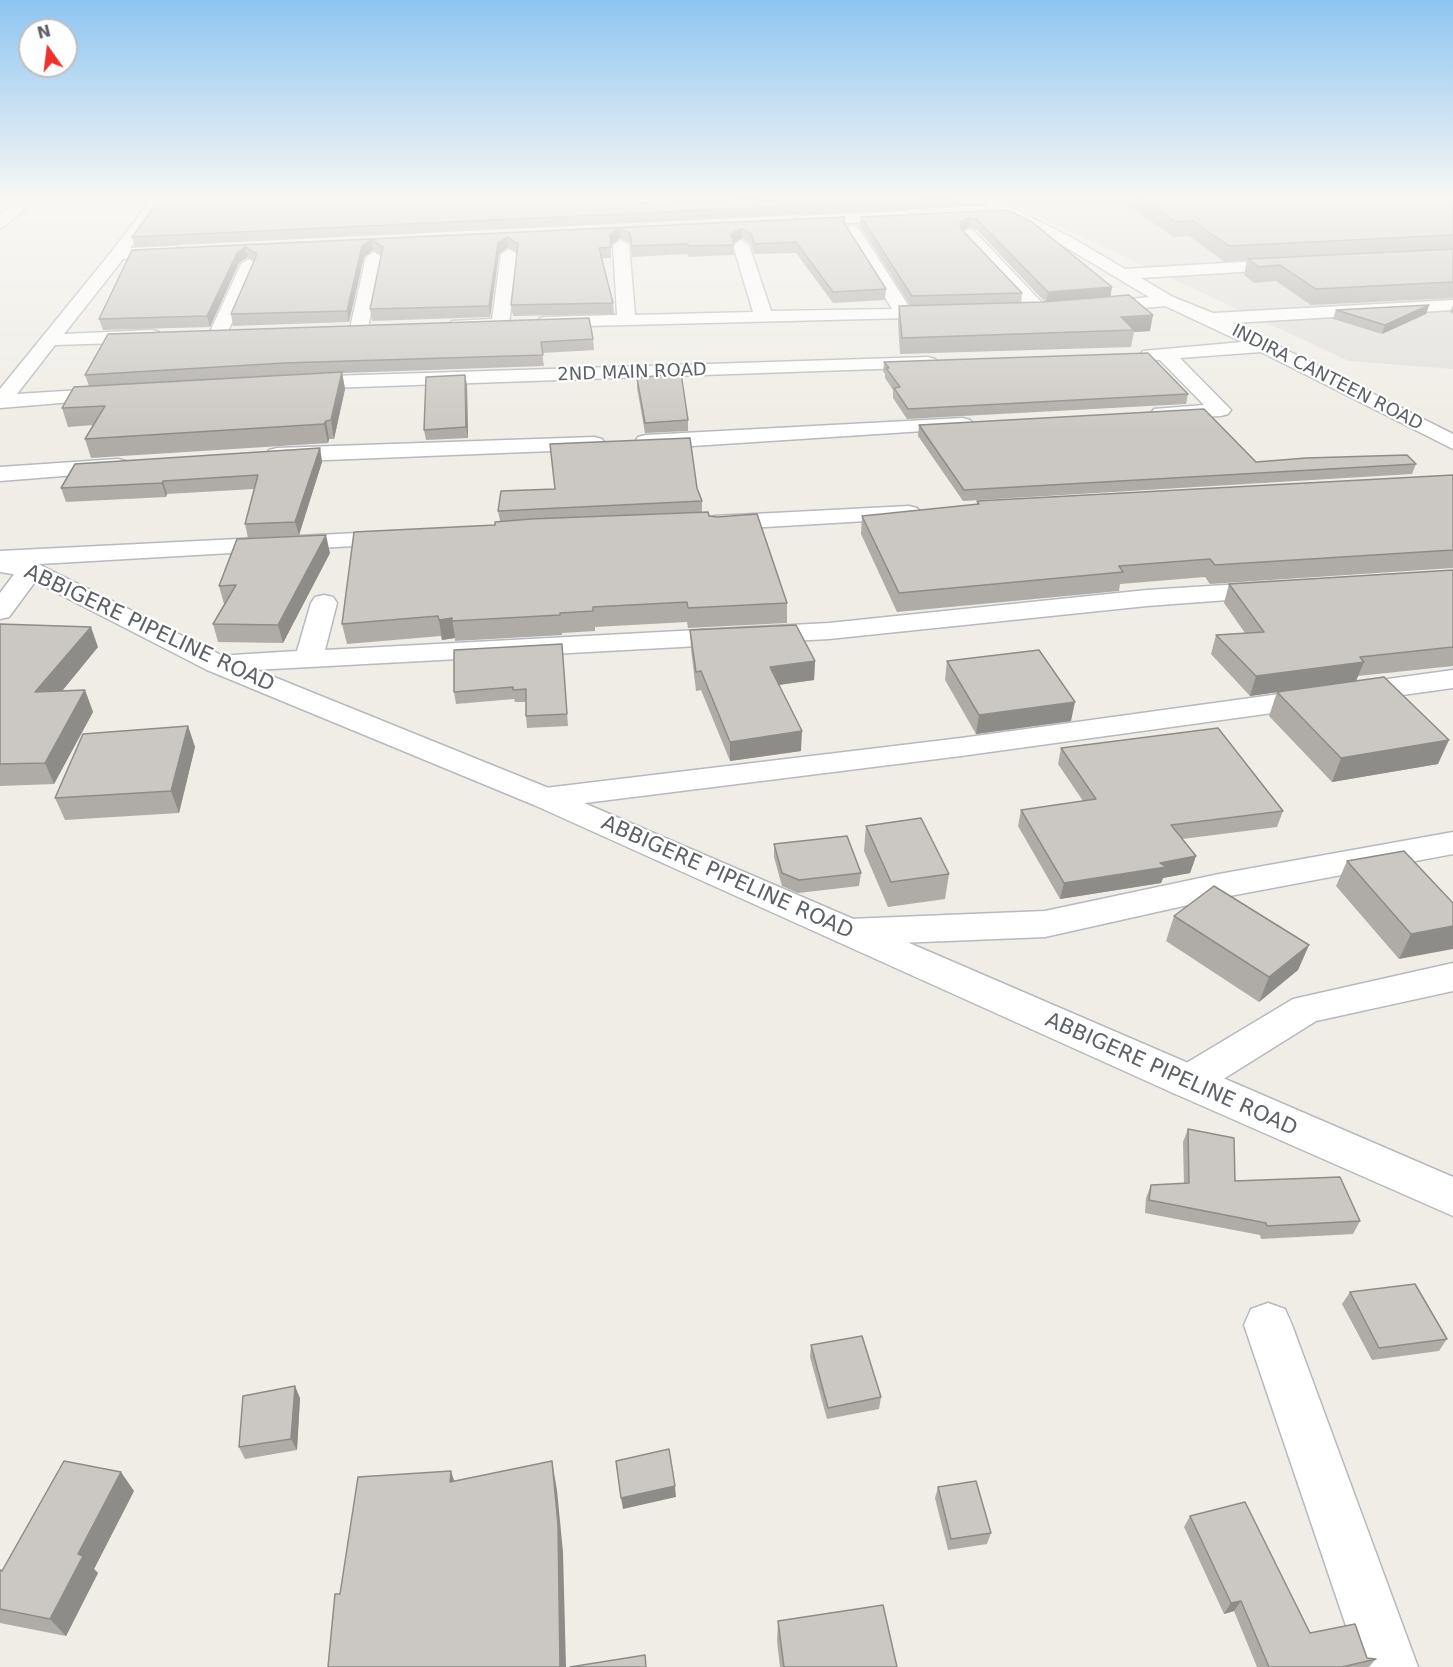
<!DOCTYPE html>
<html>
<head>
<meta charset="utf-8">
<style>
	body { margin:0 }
	#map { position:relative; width:1453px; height:1667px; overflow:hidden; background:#f0ede6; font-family:"DejaVu Sans",sans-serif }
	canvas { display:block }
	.north { position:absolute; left:18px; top:18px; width:60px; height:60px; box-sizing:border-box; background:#fff; border:2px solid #bec0c2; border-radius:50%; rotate:346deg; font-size:16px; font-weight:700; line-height:24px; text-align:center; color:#5d6267 }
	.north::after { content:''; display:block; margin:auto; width:21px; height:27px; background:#ef312d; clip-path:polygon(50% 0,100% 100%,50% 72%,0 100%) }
</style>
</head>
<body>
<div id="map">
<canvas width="1453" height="1667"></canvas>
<div class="north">N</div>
</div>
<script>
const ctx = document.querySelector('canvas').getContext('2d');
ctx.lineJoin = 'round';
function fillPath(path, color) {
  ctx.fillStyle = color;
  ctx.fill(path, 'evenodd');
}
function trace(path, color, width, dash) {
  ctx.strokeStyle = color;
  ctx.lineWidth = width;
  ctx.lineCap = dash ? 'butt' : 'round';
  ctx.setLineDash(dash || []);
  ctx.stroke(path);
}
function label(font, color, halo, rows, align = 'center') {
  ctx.font = font + ' "DejaVu Sans",sans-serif';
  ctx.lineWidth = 4.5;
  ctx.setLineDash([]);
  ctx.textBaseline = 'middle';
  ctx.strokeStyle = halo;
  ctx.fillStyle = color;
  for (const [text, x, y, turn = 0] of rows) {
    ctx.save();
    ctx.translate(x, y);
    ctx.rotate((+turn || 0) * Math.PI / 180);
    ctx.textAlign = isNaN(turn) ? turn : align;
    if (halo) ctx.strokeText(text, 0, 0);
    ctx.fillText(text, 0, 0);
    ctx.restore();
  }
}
const industrial = new Path2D(`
	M 995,197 L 1453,197 L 1453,369 L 1349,361 Z`);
const minor = new Path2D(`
	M 22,197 L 38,197 L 5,226 L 0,228 L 0,215 Z
	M 153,197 L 167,197 L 130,248 L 176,246 L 184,251 L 176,256 L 123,259 L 64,334 L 152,330 L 159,332 L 161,336 L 159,340 L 152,342 L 55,345 L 17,394 L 113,388 L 120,390 L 123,394 L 120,398 L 0,408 L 0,389 L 112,251 Z
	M 972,197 L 990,197 L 1069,236 L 1125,269 L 1290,259 L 1298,264 L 1290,269 L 1141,278 L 1173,297 L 1213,313 L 1453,300 L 1453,310 L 1233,323 L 1453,434 L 1453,449 L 1261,352 L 1180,358 L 1231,410 L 1228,414 L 1221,416 L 1161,419 L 1154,417 L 1151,413 L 1154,409 L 1204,405 L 1160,360 L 1143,359 L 1140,355 L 1143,351 L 1242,342 L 1165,306 L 1095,313 L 1089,312 L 1086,308 L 1089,304 L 1095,303 L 1149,297 L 1057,242 L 974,200 Z
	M 904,211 L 909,213 L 912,216 L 909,219 L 800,226 L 792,221 L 800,216 Z
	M 852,225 L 858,227 L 910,308 L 948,309 L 951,313 L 948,317 L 546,327 L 540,326 L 537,322 L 540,318 L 546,317 L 617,315 L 613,245 L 621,240 L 629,245 L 635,315 L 753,312 L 733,245 L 741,240 L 749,245 L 771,311 L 892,309 L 844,230 Z
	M 968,229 L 974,231 L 1046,307 L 1049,311 L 1046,315 L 1034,315 L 962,237 L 960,234 Z
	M 509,249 L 517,254 L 509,324 L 506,328 L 452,329 L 449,325 L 452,321 L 492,319 L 501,254 Z
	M 374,252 L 382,257 L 368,328 L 366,332 L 352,332 L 350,328 L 366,257 Z
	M 249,259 L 257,264 L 227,334 L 225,338 L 211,338 L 209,334 L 241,264 Z
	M 928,357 L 935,359 L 938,363 L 935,367 L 299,389 L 292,387 L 289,383 L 292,379 L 299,377 Z
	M 963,418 L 970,420 L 974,424 L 970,428 L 646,449 L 638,447 L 635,442 L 638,437 L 646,435 Z
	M 594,437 L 602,439 L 605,444 L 602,449 L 277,462 L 269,460 L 266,455 L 269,450 L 277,448 Z
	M 118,459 L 126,461 L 129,466 L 126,471 L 0,481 L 0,467 Z
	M 909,506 L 917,508 L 921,513 L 917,518 L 715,530 L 706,528 L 703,523 L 706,518 L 715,516 Z
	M 397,531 L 406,533 L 409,538 L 406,543 L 39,564 L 44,570 L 40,575 L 9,617 L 0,619 L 0,593 L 21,565 L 0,567 L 0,551 Z
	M 1272,582 L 1281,584 L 1285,590 L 1281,596 L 1147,606 L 829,639 L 217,672 L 207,670 L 203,664 L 207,658 L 217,656 L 297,651 L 311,603 L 315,597 L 324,595 L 333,597 L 337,603 L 325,650 L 829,623 L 1147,590 Z
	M 1453,670 L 1453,688 L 961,756 L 545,808 L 534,805 L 529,798 L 534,791 L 545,788 L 961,738 Z
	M 1453,832 L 1453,854 L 1219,898 L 1045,937 L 849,945 L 836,941 L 831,932 L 836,923 L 849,919 L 1045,911 L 1219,874 Z
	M 1453,963 L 1453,991 L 1316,1021 L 1201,1093 L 1187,1098 L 1173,1093 L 1167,1082 L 1173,1071 L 1293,999 Z
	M 1268,1303 L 1285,1309 L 1292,1325 L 1418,1667 L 1360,1667 L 1244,1325 L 1251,1309 Z`);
const tertiary = new Path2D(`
	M 0,556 L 40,565 L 227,658 L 556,791 L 1453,1177 L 1453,1216 L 1173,1093 L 534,805 L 207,670 L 24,576 L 0,572 Z`);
const wall = new Path2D(`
	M 805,197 L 985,197 L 984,206 L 135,247 L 132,237 L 634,203 Z
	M 1117,197 L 1453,197 L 1453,298 L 1311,305 L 1276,281 L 1254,283 L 1244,275 L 1247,260 L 1225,262 L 1189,236 L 1173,237 Z
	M 1007,210 L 1112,287 L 1110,297 L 1150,331 L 1134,332 L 1131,347 L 900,354 L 898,322 L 899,306 L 910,305 L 860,226 L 861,217 ZM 969,227 L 976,229 L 1045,302 L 1021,303 L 1022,293 L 963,230 Z
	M 845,217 L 845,225 L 886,289 L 885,300 L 833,303 L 796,253 L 754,254 L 751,244 L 742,238 L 733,243 L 734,255 L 688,257 L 688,254 L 632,257 L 630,243 L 620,238 L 611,245 L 611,258 L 602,258 L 613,303 L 614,314 L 513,316 L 511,305 L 517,253 L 508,247 L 499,254 L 490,317 L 372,321 L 370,309 L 381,255 L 373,250 L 364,257 L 349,322 L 233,326 L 231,314 L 254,261 L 248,257 L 239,263 L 210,327 L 103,330 L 99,319 L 132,250 Z
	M 1429,305 L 1426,314 L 1382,334 L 1333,319 L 1336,310 Z
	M 1453,305 L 1453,314 L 1450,312 Z
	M 108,334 L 593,339 L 594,350 L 542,353 L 544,366 L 342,373 L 345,389 L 334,439 L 329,439 L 328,443 L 91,458 L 85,439 L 93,425 L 68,427 L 62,408 L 89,386 L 85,375 Z
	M 884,362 L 1188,394 L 1186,404 L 907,419 L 893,398 L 893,390 L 885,378 L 885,374 L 883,371 Z
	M 637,378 L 688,420 L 688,431 L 645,433 L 637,388 Z
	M 467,385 L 468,438 L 426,440 L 424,430 Z
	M 919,425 L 1256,462 L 1416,464 L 1412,474 L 963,501 L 918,436 Z
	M 320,448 L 322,462 L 299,535 L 248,538 L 245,524 L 254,489 L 167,494 L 166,497 L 66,502 L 61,488 Z
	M 1453,475 L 1453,568 L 1210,584 L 1205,577 L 1120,584 L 1119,591 L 897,612 L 861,534 L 862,516 L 977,504 L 977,501 Z
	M 697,488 L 702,501 L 702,512 L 709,516 L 787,603 L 787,623 L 688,628 L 687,622 L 595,627 L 595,631 L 562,633 L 562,635 L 455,641 L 455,638 L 442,640 L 441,636 L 347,644 L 342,624 L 495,525 L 500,521 L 498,511 Z
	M 330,553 L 283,643 L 218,642 L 213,624 L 225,604 L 224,604 L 219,586 Z
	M 1453,570 L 1453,666 L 1358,676 L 1356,681 L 1438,764 L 1332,782 L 1269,716 L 1277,692 L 1250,696 L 1211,654 L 1216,635 L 1245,633 L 1224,603 L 1229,584 Z
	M 0,624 L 98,647 L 62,691 L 85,690 L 93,712 L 54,784 L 0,786 Z
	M 690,630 L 815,661 L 814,680 L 779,685 L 801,751 L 730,761 L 701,690 L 696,691 L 691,649 Z
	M 562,644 L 568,726 L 527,728 L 526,716 L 526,702 L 515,702 L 514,699 L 456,704 L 454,692 Z
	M 947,661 L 1071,721 L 976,734 L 945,680 Z
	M 188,726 L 195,747 L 179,813 L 65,820 L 55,798 Z
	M 1061,748 L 1283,811 L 1277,827 L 1182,839 L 1196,856 L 1190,873 L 1163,878 L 1161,883 L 1060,899 L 1018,826 L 1021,810 L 1083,801 L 1058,764 Z
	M 866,826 L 949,874 L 945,899 L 888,907 L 864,851 Z
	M 774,844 L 861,873 L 859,886 L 798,893 L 782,886 L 774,857 Z
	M 1347,861 L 1453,903 L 1399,959 L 1336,886 Z
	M 1174,916 L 1309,945 L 1298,970 L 1259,1002 L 1166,941 Z
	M 1188,1129 L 1235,1181 L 1360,1221 L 1353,1234 L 1261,1239 L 1260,1235 L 1145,1213 L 1146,1198 L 1151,1185 L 1184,1184 L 1183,1142 Z
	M 1350,1292 L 1447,1339 L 1439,1351 L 1372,1360 L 1342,1304 Z
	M 811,1345 L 881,1397 L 879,1409 L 827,1419 L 810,1357 Z
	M 300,1398 L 297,1450 L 245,1459 L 239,1447 Z
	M 938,1487 L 991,1533 L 987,1544 L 948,1550 L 935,1498 Z
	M 134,1491 L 94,1569 L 98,1573 L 66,1636 L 0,1623 L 0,1570 L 2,1571 Z
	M 1190,1516 L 1310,1633 L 1367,1658 L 1376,1659 L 1369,1667 L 1257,1667 L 1234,1611 L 1224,1614 L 1184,1527 Z
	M 778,1621 L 897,1667 L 780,1667 L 777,1641 Z`);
const shadedWall = new Path2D(`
	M 970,217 L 969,227 L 959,232 L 960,222 Z
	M 619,228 L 620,238 L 611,245 L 610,235 Z
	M 742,228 L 742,238 L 731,244 L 731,234 Z
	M 507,237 L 508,247 L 499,254 L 490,317 L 489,306 L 498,243 Z
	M 371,240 L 373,250 L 364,257 L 349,322 L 347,311 L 362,246 Z
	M 245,247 L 248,257 L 239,263 L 210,327 L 207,316 L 237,253 Z
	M 1112,287 L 1110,298 L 1046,303 L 1048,292 Z
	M 1429,305 L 1426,314 L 1382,334 L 1385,325 Z
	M 1153,315 L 1150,331 L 1134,332 L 1134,330 L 1121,317 Z
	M 342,372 L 345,389 L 334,439 L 331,420 Z
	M 465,375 L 467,385 L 468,438 L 466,427 Z
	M 326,421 L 329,439 L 328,443 L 324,424 Z
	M 320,448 L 322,462 L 299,535 L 295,522 Z
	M 163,481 L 167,494 L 166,497 L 162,483 Z
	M 326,535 L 330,553 L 283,643 L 278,625 Z
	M 452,618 L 455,638 L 442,640 L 439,620 Z
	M 91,627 L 98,647 L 44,713 L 35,692 Z
	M 815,661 L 814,680 L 770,686 L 770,667 Z
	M 1364,662 L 1356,681 L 1250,696 L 1256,676 Z
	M 85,690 L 93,712 L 54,784 L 45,763 Z
	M 1075,702 L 1071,721 L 976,734 L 979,715 Z
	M 188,726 L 195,747 L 179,813 L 171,791 Z
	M 802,731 L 801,751 L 730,761 L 730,742 Z
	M 1449,740 L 1438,764 L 1332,782 L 1341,758 Z
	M 1196,856 L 1190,873 L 1163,878 L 1161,883 L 1060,899 L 1064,883 Z
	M 1453,926 L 1453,949 L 1399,959 L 1411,934 Z
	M 1309,945 L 1298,970 L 1259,1002 L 1269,977 Z
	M 295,1386 L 300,1398 L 297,1450 L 291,1439 Z
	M 552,1461 L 557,1490 L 563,1552 L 566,1667 L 560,1667 Z
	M 451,1471 L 460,1499 L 450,1482 Z
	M 121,1472 L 134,1491 L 94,1569 L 98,1573 L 66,1636 L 50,1619 L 78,1554 Z
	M 675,1486 L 676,1497 L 623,1509 L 621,1498 Z
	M 1241,1601 L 1234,1611 L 1224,1614 L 1231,1603 Z`);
const building = new Path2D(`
	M 161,197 L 632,197 L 634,203 L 808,197 L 985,197 L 132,237 Z
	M 1140,197 L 1453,197 L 1453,235 L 1229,246 L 1193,221 L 1176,222 Z
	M 1007,210 L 1032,222 L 1112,287 L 1048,292 L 977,220 L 970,217 L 960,222 L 961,229 L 1022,293 L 912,296 L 861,217 Z
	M 845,217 L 843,221 L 886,289 L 833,292 L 796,242 L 755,244 L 751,234 L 742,228 L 731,234 L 734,245 L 688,246 L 688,244 L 632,246 L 630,233 L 619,228 L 610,235 L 611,247 L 599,248 L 613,303 L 511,305 L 518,244 L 507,237 L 498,243 L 489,306 L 370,309 L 383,247 L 371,240 L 362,246 L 347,311 L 231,314 L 257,254 L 245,247 L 237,253 L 207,316 L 99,319 L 132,250 Z
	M 1453,249 L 1453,282 L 1316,289 L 1280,265 L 1259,267 L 1248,259 Z
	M 1129,295 L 1153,315 L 1121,317 L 1134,330 L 902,338 L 899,306 L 1043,302 Z
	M 1429,305 L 1385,325 L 1336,310 Z
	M 589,318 L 593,339 L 541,342 L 543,355 L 284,363 L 85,375 L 108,334 Z
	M 1148,353 L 1188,394 L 908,409 L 894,388 L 900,387 L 886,368 L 889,368 L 884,362 Z
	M 342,372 L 331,420 L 326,421 L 324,424 L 85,439 L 105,406 L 62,408 L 74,387 Z
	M 681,373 L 688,420 L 645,423 L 637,378 Z
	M 465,375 L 466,427 L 424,430 L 426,377 Z
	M 1204,409 L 1256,462 L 1306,458 L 1407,455 L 1416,464 L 964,490 L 919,425 Z
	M 690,438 L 697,488 L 702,501 L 498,511 L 501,491 L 555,489 L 550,444 Z
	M 320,448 L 295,522 L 245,524 L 258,475 L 163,481 L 162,483 L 61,488 L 75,464 Z
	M 1453,475 L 1453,550 L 1215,565 L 1210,559 L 1119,566 L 1123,572 L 899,593 L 862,516 L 979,504 L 977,501 Z
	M 708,512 L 709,516 L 717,517 L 757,514 L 787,603 L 688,608 L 687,602 L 593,607 L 593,611 L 560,613 L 560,615 L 452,621 L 452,618 L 439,620 L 438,616 L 342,624 L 354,532 L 495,525 L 495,522 L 531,519 Z
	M 326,535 L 278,625 L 213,624 L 236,585 L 219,586 L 237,539 Z
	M 1453,570 L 1453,647 L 1360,657 L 1364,662 L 1256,676 L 1216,635 L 1264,632 L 1229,584 Z
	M 0,624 L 91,627 L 35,692 L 85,690 L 45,763 L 0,764 Z
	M 796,625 L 815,661 L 770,667 L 802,731 L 730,742 L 701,671 L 696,672 L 690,630 Z
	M 562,644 L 567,714 L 526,716 L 526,689 L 513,690 L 513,687 L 454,692 L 454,650 Z
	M 1039,650 L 1075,702 L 979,715 L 947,661 Z
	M 1384,677 L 1449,740 L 1341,758 L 1277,692 Z
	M 188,726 L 171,791 L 55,798 L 83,734 Z
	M 1218,728 L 1283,811 L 1171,825 L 1196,856 L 1160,863 L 1166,867 L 1064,883 L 1021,810 L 1096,799 L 1061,748 Z
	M 921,818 L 949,874 L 891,882 L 866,826 Z
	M 847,836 L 861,873 L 799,880 L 782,873 L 774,844 Z
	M 1404,851 L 1453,903 L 1453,926 L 1411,934 L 1347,861 Z
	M 1214,886 L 1309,945 L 1269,977 L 1174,916 Z
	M 1188,1129 L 1234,1138 L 1235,1181 L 1340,1177 L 1360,1221 L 1267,1226 L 1266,1223 L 1149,1200 L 1151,1185 L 1189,1183 Z
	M 1415,1284 L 1447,1339 L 1379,1348 L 1350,1292 Z
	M 862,1336 L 881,1397 L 828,1408 L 811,1345 Z
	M 295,1386 L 291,1439 L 239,1447 L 243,1396 Z
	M 669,1449 L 675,1486 L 621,1498 L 616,1461 Z
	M 64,1461 L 121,1472 L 78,1554 L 83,1556 L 50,1619 L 0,1609 L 0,1570 L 2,1571 Z
	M 552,1461 L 558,1525 L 560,1667 L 328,1667 L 335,1594 L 340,1594 L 358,1477 L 451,1471 L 450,1482 Z
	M 976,1481 L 991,1533 L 951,1539 L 938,1487 Z
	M 1245,1502 L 1310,1633 L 1355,1624 L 1367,1658 L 1376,1659 L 1342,1667 L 1269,1667 L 1241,1601 L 1231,1603 L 1190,1516 Z
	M 883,1605 L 897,1667 L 784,1667 L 778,1621 Z
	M 645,1655 L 646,1667 L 570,1667 Z`);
const farStreetnames = [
	["2ND MAIN ROAD",632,373,-2],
	["INDIRA CANTEEN ROAD",1327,378,27]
];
const streetNames = [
	["ABBIGERE PIPELINE ROAD",149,629,25],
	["ABBIGERE PIPELINE ROAD",727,878,24],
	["ABBIGERE PIPELINE ROAD",1171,1075,24]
];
fillPath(industrial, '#e1dfda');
trace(minor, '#b6b9bd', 3);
trace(tertiary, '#b6b9bd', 3);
fillPath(minor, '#fff');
fillPath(tertiary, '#fff');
fillPath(wall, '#afaca8');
fillPath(shadedWall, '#8e8c88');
fillPath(building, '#cbc8c3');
trace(building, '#8e8c88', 1.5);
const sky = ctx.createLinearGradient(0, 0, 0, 430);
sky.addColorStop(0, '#8ec5f1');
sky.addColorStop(0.46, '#f8f7f4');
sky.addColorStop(1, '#f8f7f400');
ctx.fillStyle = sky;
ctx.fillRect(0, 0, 1453, 430);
label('18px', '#5d6267', '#fff', farStreetnames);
label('21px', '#5d6267', '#fff', streetNames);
</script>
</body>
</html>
